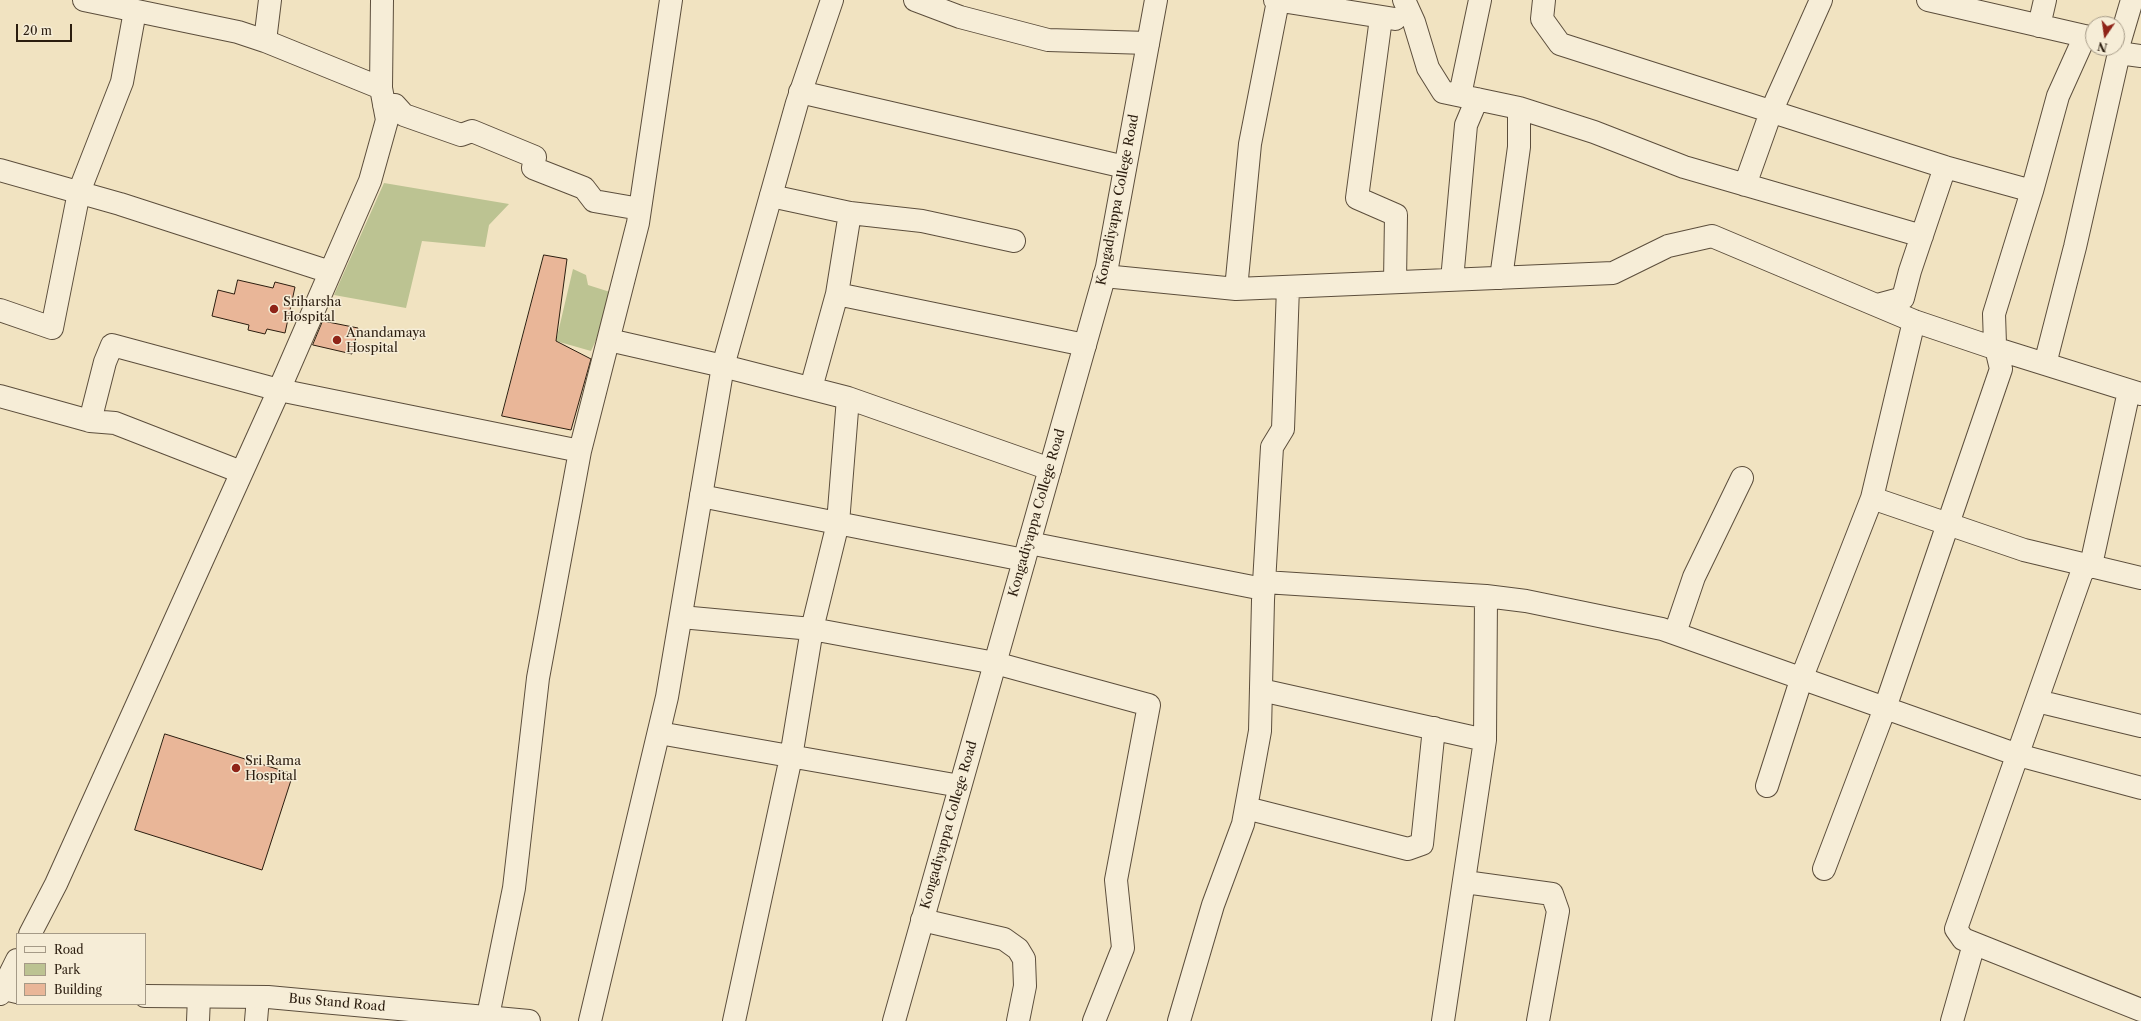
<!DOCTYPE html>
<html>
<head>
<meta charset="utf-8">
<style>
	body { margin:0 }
	#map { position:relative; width:2141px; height:1021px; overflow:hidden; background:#f1e3c1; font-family:"Libre Caslon Text",serif }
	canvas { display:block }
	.legend { position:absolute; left:16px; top:933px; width:130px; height:72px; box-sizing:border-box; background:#f6edd7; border:1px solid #a59a87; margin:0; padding:5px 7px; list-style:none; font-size:12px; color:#2b1d0f }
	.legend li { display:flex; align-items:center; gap:8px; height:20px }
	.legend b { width:20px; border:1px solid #a59a87 }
	.north { position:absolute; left:2085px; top:16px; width:40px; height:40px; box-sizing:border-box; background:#f6edd7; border:1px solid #a59a87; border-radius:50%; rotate:193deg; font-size:11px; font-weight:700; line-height:16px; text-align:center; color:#2b1d0f }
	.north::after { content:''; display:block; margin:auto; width:14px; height:18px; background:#8f2418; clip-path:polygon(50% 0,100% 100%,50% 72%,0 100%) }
	.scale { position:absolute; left:16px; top:24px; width:56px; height:18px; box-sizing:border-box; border:2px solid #2b1d0f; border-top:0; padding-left:5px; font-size:12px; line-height:14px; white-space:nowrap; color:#2b1d0f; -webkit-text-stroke:3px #f6edd7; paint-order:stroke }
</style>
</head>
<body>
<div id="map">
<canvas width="2141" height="1021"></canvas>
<ul class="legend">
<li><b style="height:5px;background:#f6edd7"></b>Road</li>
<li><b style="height:11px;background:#bcc392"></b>Park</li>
<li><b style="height:11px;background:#e9b698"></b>Building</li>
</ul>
<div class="north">N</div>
<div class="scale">20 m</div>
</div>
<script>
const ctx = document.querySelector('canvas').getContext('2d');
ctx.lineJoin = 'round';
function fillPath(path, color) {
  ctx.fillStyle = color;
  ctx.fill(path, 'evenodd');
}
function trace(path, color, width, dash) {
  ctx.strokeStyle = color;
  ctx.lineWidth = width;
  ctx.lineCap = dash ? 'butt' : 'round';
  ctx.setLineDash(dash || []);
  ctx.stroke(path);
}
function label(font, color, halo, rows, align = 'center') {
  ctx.font = font + ' "Libre Caslon Text",serif';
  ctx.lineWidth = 3;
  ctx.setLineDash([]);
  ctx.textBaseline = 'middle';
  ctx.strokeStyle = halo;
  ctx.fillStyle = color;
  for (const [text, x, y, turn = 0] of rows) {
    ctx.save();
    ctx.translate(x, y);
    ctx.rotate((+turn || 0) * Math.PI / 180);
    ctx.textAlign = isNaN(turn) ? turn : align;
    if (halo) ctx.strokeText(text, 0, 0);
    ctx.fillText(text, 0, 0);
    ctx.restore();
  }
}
const green = new Path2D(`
	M 384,183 L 509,204 L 489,225 L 485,247 L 422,241 L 406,308 L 334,295 Z
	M 573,269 L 586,275 L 588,285 L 610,292 L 603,325 L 591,351 L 556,341 Z`);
const building = new Path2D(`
	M 544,255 L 567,259 L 556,341 L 591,359 L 571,430 L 502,416 Z
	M 238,280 L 273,288 L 275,282 L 295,287 L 285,333 L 267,329 L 265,334 L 248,330 L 249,325 L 212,316 L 218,290 L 234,294 Z
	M 323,321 L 358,328 L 352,354 L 313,345 Z
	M 165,734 L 293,774 L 262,870 L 135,830 Z`);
const minor = new Path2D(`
	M 915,0 L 960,17 L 1048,40 L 1148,43
	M 1275,0 L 1395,19
	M 1404,0 L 1414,22 L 1428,68 L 1443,92 L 1519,108 L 1594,132 L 1684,167 L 1922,236
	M 1544,0 L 1542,19 L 1560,44 L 1945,167 L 2032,191
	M 1928,0 L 2093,38
	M 1381,18 L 1357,198 L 1396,215 L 1395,282
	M 2039,26 L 2045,0
	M 265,41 L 270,0
	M 2117,44 L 2119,44 L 2119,53 L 2141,56
	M 2119,44 L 2132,0
	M 381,88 L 382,0
	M 800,92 L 1125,167
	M 1460,95 L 1480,0
	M 384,105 L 395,105 L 404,115 L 461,135 L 472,131 L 535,157 L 533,168 L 584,188 L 594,201 L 640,209
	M 0,170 L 120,204 L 330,272
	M 1745,185 L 1771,112 L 1821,0
	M 771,196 L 850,213 L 922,221 L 1014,241
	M 1104,276 L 1236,289 L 1613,273 L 1668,246 L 1712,236 L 1914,321 L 1997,349 L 2141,394
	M 1501,278 L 1519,147 L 1519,108
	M 1452,280 L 1466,125 L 1477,99
	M 1236,289 L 1250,144 L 1278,1
	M 837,294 L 1085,345
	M 1877,305 L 1903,298 L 1910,271 L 1945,167
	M 0,310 L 52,328 L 79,192 L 122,82 L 135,11
	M 609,340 L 723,366 L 848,398 L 1050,469
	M 2045,364 L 2075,247 L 2119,53
	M 811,388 L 837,294 L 850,213
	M 2129,391 L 2091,565 L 2082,572 L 1956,929 L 1963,939 L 2141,1010
	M 0,396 L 90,421 L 105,362 L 112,345 L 279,390 L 580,451
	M 90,421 L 115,423 L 241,472
	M 701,496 L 1024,560
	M 1872,498 L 2024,550 L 2141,578
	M 1029,543 L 1263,589
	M 1264,582 L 1486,596
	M 681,617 L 812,629 L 995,663 L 1149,705 L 1116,880 L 1123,948 L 1094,1021
	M 1675,633 L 1694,577 L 1742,478
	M 1261,690 L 1485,740
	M 2037,701 L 2141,726
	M 659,733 L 960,786
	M 1767,786 L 1802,677 L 1872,498 L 1914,321
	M 1246,808 L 1408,849 L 1422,844 L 1434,728
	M 1824,869 L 1885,708 L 2001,369 L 1995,344 L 1994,314 L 2032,191 L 2058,96 L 2085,36
	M 1465,882 L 1552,894 L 1558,911 L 1538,1021
	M 922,920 L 1004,939 L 1018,949 L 1024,959 L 1025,986 L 1018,1021
	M 30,934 L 56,884 L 279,390 L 370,181 L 387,120 L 381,88 L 265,41 L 238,32 L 84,0
	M 0,994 L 17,960
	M 198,1021 L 199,997
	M 256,1021 L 258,997
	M 487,1021 L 514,888 L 538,678 L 580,451 L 638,223 L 671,0
	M 734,1021 L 791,757 L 812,629 L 838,523 L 848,398
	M 1179,1021 L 1213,905 L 1243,824 L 1260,731 L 1263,600 L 1272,447 L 1283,429 L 1288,287
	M 1443,1021 L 1485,740 L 1486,596 L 1526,601 L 1662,629 L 2018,755 L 2141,788
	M 1952,1021 L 1974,944 L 1963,939`);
const tertiary = new Path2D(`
	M 0,988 L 17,992
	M 145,996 L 268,997 L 529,1021
	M 590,1021 L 667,697 L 723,366 L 797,103 L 832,0
	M 894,1021 L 1107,267 L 1156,0`);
const markers = [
	[274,309,5,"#8f2418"],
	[337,340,5,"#8f2418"],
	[236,768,5,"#8f2418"]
];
const streetNames = [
	["Kongadiyappa College Road",1118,200,-79],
	["Kongadiyappa College Road",1037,513,-74],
	["Kongadiyappa College Road",949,825,-74],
	["Bus Stand Road",337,1003,5]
];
const poiNames = [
	["Sriharsha",283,302],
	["Hospital",283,317],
	["Anandamaya",346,333],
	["Hospital",346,348],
	["Sri Rama",245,761],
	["Hospital",245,776]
];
fillPath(green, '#bcc392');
fillPath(building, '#e9b698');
trace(building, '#2b1d0f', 1);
trace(minor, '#5c4e3c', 24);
trace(tertiary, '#5c4e3c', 24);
trace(minor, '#f6edd7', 22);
trace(tertiary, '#f6edd7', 22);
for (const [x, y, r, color] of markers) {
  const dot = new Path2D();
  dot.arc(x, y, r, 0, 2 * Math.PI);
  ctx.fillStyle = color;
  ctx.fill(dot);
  trace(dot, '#f6edd7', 1.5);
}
label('13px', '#2b1d0f', '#f6edd7', streetNames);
label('13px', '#2b1d0f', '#f6edd7', poiNames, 'left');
</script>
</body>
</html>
